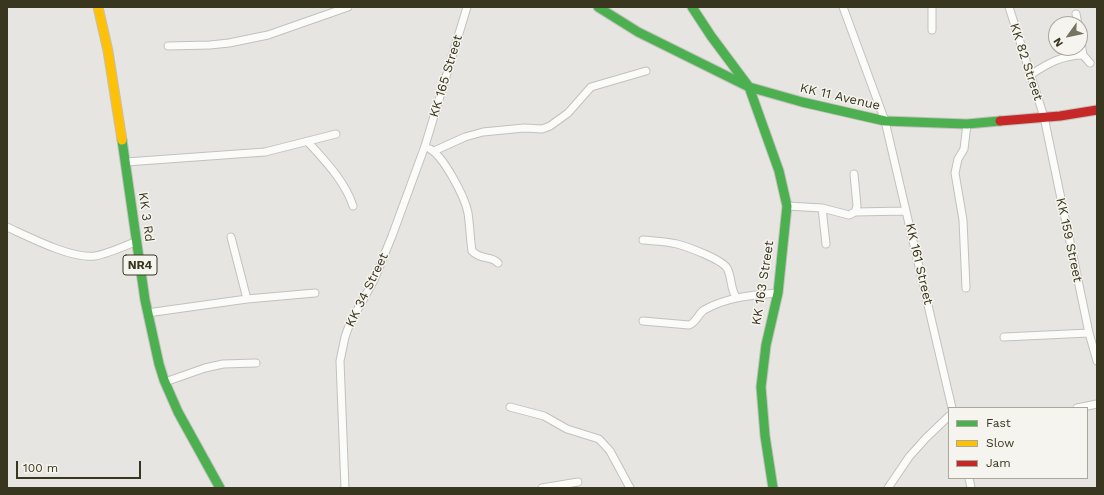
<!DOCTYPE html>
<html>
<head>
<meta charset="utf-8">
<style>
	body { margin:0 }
	#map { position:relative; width:1104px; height:495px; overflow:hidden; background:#e7e5e1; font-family:"Work Sans",sans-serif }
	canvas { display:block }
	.frame { position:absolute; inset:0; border:8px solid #39361f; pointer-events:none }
	.legend { position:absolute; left:948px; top:407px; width:140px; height:72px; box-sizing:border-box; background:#f6f4ee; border:1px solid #aaa89b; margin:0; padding:5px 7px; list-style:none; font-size:12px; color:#39361f }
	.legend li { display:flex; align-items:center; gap:8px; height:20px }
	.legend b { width:20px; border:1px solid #aaa89b }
	.north { position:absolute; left:1048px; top:16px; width:40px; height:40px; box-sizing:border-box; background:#f6f4ee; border:1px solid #aaa89b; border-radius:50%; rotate:237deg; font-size:11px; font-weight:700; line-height:16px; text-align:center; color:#39361f }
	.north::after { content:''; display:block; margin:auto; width:14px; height:18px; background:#767363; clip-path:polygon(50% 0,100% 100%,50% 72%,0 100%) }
	.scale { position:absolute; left:16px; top:461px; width:125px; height:18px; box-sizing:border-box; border:2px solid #39361f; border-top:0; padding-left:5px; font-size:12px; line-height:14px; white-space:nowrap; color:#39361f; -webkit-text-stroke:3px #f6f4ee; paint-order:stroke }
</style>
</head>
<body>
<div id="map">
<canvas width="1104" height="495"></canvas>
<div class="frame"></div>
<ul class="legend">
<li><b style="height:5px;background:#4caf50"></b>Fast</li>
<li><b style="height:5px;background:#ffc107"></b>Slow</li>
<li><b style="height:5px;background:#c62828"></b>Jam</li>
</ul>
<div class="north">N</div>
<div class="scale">100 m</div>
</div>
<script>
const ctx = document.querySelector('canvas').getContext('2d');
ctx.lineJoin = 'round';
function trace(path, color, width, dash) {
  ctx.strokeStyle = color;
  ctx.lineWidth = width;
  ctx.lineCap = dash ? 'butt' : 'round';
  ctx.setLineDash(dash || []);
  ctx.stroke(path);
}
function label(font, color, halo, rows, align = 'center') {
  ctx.font = font + ' "Work Sans",sans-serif';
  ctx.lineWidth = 3;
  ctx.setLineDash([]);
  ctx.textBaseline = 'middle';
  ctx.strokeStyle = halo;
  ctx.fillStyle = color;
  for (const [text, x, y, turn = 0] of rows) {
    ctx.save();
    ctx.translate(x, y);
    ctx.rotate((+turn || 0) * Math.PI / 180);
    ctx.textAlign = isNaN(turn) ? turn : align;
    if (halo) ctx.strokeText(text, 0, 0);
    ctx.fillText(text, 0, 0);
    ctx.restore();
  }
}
const street = new Path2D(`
	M 843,7 L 885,121 L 952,408
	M 932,7 L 932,30
	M 1009,7 L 1044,117 L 1089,333 L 1097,361
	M 1076,14 L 1078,24
	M 1080,37 L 1083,55
	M 168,46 L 210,45 L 229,43 L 268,35 L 348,7
	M 1030,75 C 1047,64 1062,55 1083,55 L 1090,63
	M 308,142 C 325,161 345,181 353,206
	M 430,149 C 444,157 465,197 468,213 C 470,226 470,238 472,251 C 482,261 491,255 498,263
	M 434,151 L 465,137 L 483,132 L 524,128 L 542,129 L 550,126 L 568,113 L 591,87 L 646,71
	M 126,162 L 265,152 L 336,134
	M 787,206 L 822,208 L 849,215 L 855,212 L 857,206 L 854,174
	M 822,208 L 826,244
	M 855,212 L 906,211
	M 7,227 C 29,237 71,259 95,256 C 107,254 125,246 137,241
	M 643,240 C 654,241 666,241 677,244 C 688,247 721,259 727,268 C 732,277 730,288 736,297
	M 966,288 L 963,220 L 955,173 L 958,159 L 964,149 L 967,124
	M 247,299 L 315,293
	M 147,313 L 247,299 L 231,237
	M 643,321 L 689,325 C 696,323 698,314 704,310 C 727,297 752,295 778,293
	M 1004,337 L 1089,333
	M 165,382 L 205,368 L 223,364 L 256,363
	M 510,407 L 544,416 L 567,429 L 599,439 L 610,451 L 630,488
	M 1077,408 L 1097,404
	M 969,478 L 971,488
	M 345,488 L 340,361 L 345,337 L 350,323 L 374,280 L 392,236 L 425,146 L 467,7
	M 542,488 L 578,482
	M 888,488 L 909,457 L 926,438 L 949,416`);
const fast = new Path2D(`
	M 598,7 L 638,32 L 749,87 L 802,102 L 885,121 L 967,124 L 1000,121
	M 692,7 L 711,36 L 749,87 L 779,171 L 787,206 L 778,293 L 766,345 L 761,387 L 765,436 L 773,488
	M 122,140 L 145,300 L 159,364 L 164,380 L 178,412 L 220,488`);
const slow = new Path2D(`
	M 98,7 L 108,51 L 122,140`);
const jam = new Path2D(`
	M 1000,121 L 1060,116 L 1097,110`);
const shields = [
	[140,265,34]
];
const shieldNames = [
	["NR4",140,265]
];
const streetNames = [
	["KK 82 Street",1026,62,72],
	["KK 165 Street",446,76,-73],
	["KK 11 Avenue",840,97,13],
	["KK 3 Rd",146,217,82],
	["KK 159 Street",1069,240,78],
	["KK 161 Street",919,264,77],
	["KK 163 Street",763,283,-81],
	["KK 34 Street",367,290,-64]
];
trace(street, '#c2c1bd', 9);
trace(fast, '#c2c1bb', 11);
trace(slow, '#c2c1bb', 11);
trace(jam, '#c2c1bb', 11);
trace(street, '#fbfbfa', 7);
trace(fast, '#4caf50', 9);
trace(slow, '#ffc107', 9);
trace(jam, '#c62828', 9);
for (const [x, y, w] of shields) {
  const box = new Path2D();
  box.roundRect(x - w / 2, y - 10, w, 20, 3);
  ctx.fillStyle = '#f6f4ee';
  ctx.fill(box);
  trace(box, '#39361f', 1);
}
label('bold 12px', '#39361f', null, shieldNames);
label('13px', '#39361f', '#f6f4ee', streetNames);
</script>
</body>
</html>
